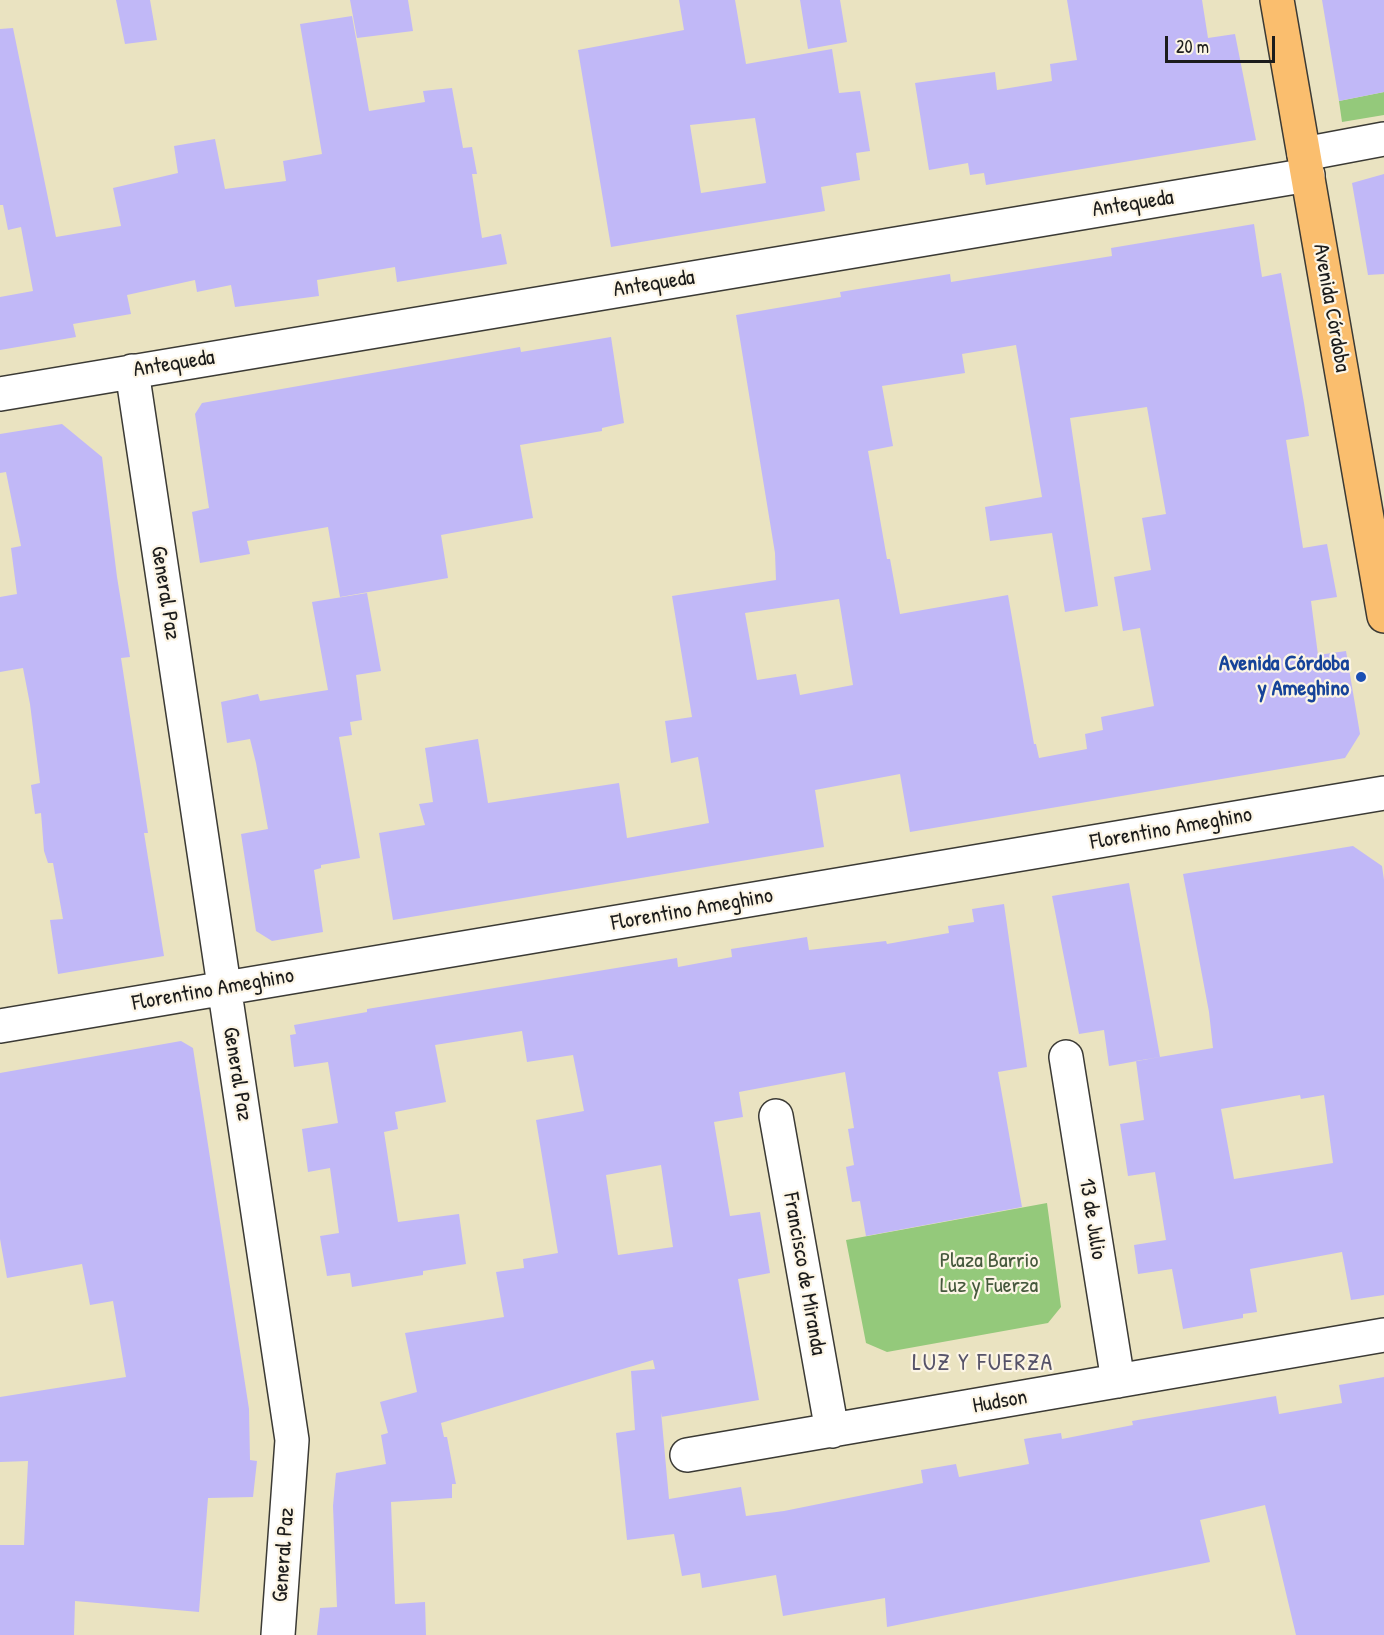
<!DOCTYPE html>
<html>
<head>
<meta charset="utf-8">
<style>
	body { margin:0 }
	#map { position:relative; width:1384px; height:1635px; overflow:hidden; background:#eae3c1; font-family:"Patrick Hand",sans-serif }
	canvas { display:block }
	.scale { position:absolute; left:1165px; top:36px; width:110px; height:27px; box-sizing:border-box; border:3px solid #1c1c1c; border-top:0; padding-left:8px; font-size:18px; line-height:21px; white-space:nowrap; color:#1c1c1c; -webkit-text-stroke:4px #fcf5e5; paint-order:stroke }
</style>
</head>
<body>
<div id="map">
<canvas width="1384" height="1635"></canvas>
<div class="scale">20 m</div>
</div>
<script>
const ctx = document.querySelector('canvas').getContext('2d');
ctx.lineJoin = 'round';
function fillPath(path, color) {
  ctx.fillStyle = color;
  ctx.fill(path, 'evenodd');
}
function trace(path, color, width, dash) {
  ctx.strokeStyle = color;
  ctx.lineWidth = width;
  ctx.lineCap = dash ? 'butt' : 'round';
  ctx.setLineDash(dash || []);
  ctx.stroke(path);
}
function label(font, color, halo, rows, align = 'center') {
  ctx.font = font + ' "Patrick Hand",sans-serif';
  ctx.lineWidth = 4.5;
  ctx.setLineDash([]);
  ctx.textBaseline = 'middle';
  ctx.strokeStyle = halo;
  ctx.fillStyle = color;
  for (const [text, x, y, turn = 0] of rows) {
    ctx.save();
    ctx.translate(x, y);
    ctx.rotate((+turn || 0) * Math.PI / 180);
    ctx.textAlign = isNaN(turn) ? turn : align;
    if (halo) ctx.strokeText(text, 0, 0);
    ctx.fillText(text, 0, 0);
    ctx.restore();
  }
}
const green = new Path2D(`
	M 1384,92 L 1384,115 L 1342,122 L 1339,101 Z
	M 1047,1203 L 1061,1307 L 1048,1323 L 887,1352 L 866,1343 L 846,1240 Z`);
const building = new Path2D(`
	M 116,0 L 150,0 L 157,40 L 125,44 Z
	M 350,0 L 408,0 L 413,31 L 357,38 Z
	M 679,0 L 735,0 L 746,64 L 832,49 L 839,93 L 860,91 L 870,151 L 856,153 L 860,180 L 821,187 L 825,211 L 611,247 L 578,50 L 684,30 ZM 755,118 L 766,183 L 701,193 L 690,125 Z
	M 800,0 L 840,0 L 847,42 L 808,49 Z
	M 1067,0 L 1202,0 L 1208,38 L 1235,34 L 1256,140 L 986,185 L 984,173 L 970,175 L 968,163 L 929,170 L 915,83 L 995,72 L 997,90 L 1052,81 L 1050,64 L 1077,60 Z
	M 1322,0 L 1384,0 L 1384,92 L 1339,101 Z
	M 352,16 L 369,111 L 425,102 L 423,91 L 452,88 L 463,148 L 472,147 L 477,174 L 472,174 L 482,238 L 501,234 L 507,264 L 397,282 L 395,267 L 317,280 L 319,296 L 235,307 L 231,285 L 197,292 L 195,280 L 127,295 L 131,314 L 73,324 L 76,337 L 0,350 L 0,297 L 33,291 L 21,227 L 8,230 L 3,205 L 0,205 L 0,29 L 13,28 L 56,237 L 121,226 L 113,188 L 178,173 L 174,146 L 215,139 L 225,189 L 286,181 L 283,161 L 322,154 L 300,24 Z
	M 1384,174 L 1384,274 L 1368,275 L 1352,183 Z
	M 1254,224 L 1262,277 L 1281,273 L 1304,403 L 1309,436 L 1286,440 L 1303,548 L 1327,544 L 1337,597 L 1311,601 L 1318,655 L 1346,651 L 1360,734 L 1345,758 L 910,832 L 900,774 L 815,790 L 824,847 L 393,920 L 379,833 L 425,825 L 419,804 L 433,802 L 425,748 L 478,739 L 488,803 L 619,783 L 627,838 L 709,823 L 698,757 L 671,763 L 665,721 L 692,717 L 672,596 L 776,580 L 775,553 L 736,315 L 841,297 L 840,292 L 950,274 L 951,282 L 1112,256 L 1111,248 ZM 1016,345 L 1042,497 L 985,507 L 990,541 L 1052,533 L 1065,612 L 1098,606 L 1070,418 L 1147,407 L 1166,514 L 1142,518 L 1151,570 L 1114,577 L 1123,631 L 1140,628 L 1154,706 L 1101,717 L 1103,730 L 1085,734 L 1087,749 L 1039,758 L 1036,744 L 1034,744 L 1008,595 L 900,614 L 890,559 L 887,559 L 868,451 L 893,446 L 882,386 L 965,373 L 962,354 ZM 839,599 L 853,685 L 800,695 L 796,674 L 757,680 L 745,613 Z
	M 611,337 L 624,423 L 602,428 L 602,431 L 520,445 L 533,518 L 441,535 L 448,578 L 340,597 L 328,527 L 247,541 L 250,554 L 200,563 L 192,512 L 209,508 L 195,414 L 202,403 L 520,347 L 521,352 Z
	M 62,424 L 102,457 L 117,577 L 130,657 L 121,658 L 148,833 L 144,833 L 164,956 L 58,974 L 50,920 L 63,919 L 53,863 L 48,863 L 44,851 L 41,813 L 35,814 L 31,785 L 40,783 L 30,704 L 23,668 L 0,672 L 0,597 L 17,594 L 11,548 L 21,546 L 6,472 L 0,473 L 0,434 Z
	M 367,593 L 381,671 L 356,675 L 362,720 L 350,722 L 352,735 L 339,737 L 360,858 L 321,865 L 321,868 L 314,870 L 323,932 L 272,941 L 256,931 L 241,834 L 268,829 L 256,763 L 250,739 L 227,743 L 221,702 L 258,694 L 260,701 L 328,690 L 312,602 Z
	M 1353,846 L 1382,866 L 1384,880 L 1384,1295 L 1351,1300 L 1342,1252 L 1250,1269 L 1257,1312 L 1243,1314 L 1243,1318 L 1183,1329 L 1172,1269 L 1138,1274 L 1134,1245 L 1166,1240 L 1155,1172 L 1128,1176 L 1120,1124 L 1144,1120 L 1136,1061 L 1213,1048 L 1209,1012 L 1183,874 ZM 1300,1095 L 1301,1099 L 1324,1095 L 1333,1163 L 1234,1179 L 1221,1109 Z
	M 1129,883 L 1160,1057 L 1109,1066 L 1104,1030 L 1079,1034 L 1052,896 Z
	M 1004,904 L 1027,1067 L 998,1072 L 1022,1207 L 866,1236 L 860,1201 L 852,1202 L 846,1167 L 854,1165 L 848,1129 L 854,1128 L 845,1072 L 739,1092 L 743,1117 L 714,1122 L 730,1216 L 760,1212 L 770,1273 L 738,1279 L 759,1400 L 661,1417 L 661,1412 L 669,1499 L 741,1487 L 746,1516 L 784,1511 L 923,1483 L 921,1470 L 956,1464 L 959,1477 L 1029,1464 L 1024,1439 L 1061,1433 L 1062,1439 L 1133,1425 L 1132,1421 L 1276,1396 L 1279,1414 L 1342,1403 L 1339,1385 L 1384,1377 L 1384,1635 L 1296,1635 L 1265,1505 L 1200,1520 L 1210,1562 L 887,1627 L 885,1598 L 783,1616 L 776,1575 L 702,1588 L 700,1573 L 682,1576 L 674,1534 L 627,1540 L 616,1433 L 635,1430 L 631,1371 L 655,1369 L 653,1360 L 441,1423 L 444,1437 L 447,1437 L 456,1484 L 452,1484 L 452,1498 L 391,1502 L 395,1604 L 425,1602 L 426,1635 L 317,1635 L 320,1608 L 337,1607 L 333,1506 L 336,1473 L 386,1464 L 381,1435 L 388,1433 L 380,1402 L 417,1392 L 405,1333 L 504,1317 L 496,1272 L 524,1268 L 523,1259 L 558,1253 L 536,1120 L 584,1111 L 573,1055 L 527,1062 L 522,1031 L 435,1045 L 446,1102 L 395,1112 L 398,1129 L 384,1132 L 398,1222 L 459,1214 L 466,1264 L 423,1271 L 423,1275 L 352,1287 L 350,1273 L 327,1276 L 320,1236 L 339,1233 L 330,1168 L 308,1172 L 302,1129 L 338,1123 L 328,1062 L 294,1067 L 290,1035 L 296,1034 L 294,1025 L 367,1012 L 367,1009 L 677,958 L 678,967 L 732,957 L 731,949 L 807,937 L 809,950 L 886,941 L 887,944 L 949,933 L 948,926 L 974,922 L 972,909 ZM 661,1165 L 673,1247 L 618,1255 L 606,1175 Z
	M 181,1041 L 193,1048 L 249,1409 L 250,1460 L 257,1461 L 253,1497 L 208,1498 L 199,1612 L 75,1601 L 74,1635 L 0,1635 L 0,1545 L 24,1545 L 28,1461 L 0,1462 L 0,1397 L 126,1377 L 113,1301 L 90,1305 L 82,1264 L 7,1278 L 0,1239 L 0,1073 Z`);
const minor = new Path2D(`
	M 1304,154 L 1384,139
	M 132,371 L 292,1440 L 278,1635
	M 0,394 L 1308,175
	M 0,1026 L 1384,793
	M 1066,1057 L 1118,1381
	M 776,1116 L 832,1431
	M 687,1455 L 1384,1335`);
const major = new Path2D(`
	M 1277,0 L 1384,616`);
const markers = [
	[1361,677,6,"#1a4fb4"]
];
const streetNames = [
	["Antequeda",1133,204,-9],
	["Antequeda",654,284,-9],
	["Avenida Córdoba",1331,308,80],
	["Antequeda",174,364,-9],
	["General Paz",165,593,81],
	["Florentino Ameghino",1171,829,-10],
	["Florentino Ameghino",692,910,-10],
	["Florentino Ameghino",213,990,-10],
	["General Paz",237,1074,81],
	["13 de Julio",1092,1219,81],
	["Francisco de Miranda",804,1274,80],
	["Hudson",1000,1402,-10],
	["General Paz",284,1555,-86]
];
const transitNames = [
	["Avenida Córdoba",1349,664],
	["y Ameghino",1349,689]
];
const parkNames = [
	["Plaza Barrio",989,1261],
	["Luz y Fuerza",989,1286]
];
const neighbourhoodNames = [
	["LUZ Y FUERZA",983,1364]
];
fillPath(green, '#94c97b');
fillPath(building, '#c1b8f7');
trace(minor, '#3b3a35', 36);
trace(major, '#3b3a35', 36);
trace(minor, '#fff', 33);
trace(major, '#fabe6e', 33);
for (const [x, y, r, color] of markers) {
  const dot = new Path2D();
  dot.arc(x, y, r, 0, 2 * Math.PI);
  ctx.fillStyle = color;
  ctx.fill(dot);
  trace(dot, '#fcf5e5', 2);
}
label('22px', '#1c1c1c', '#fcf5e5', streetNames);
label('bold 22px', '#164399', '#fcf5e5', transitNames, 'right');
label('22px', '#46593d', '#fcf5e5', parkNames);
ctx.letterSpacing = '1.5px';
label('24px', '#565369', '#fcf5e5', neighbourhoodNames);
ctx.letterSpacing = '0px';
</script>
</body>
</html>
